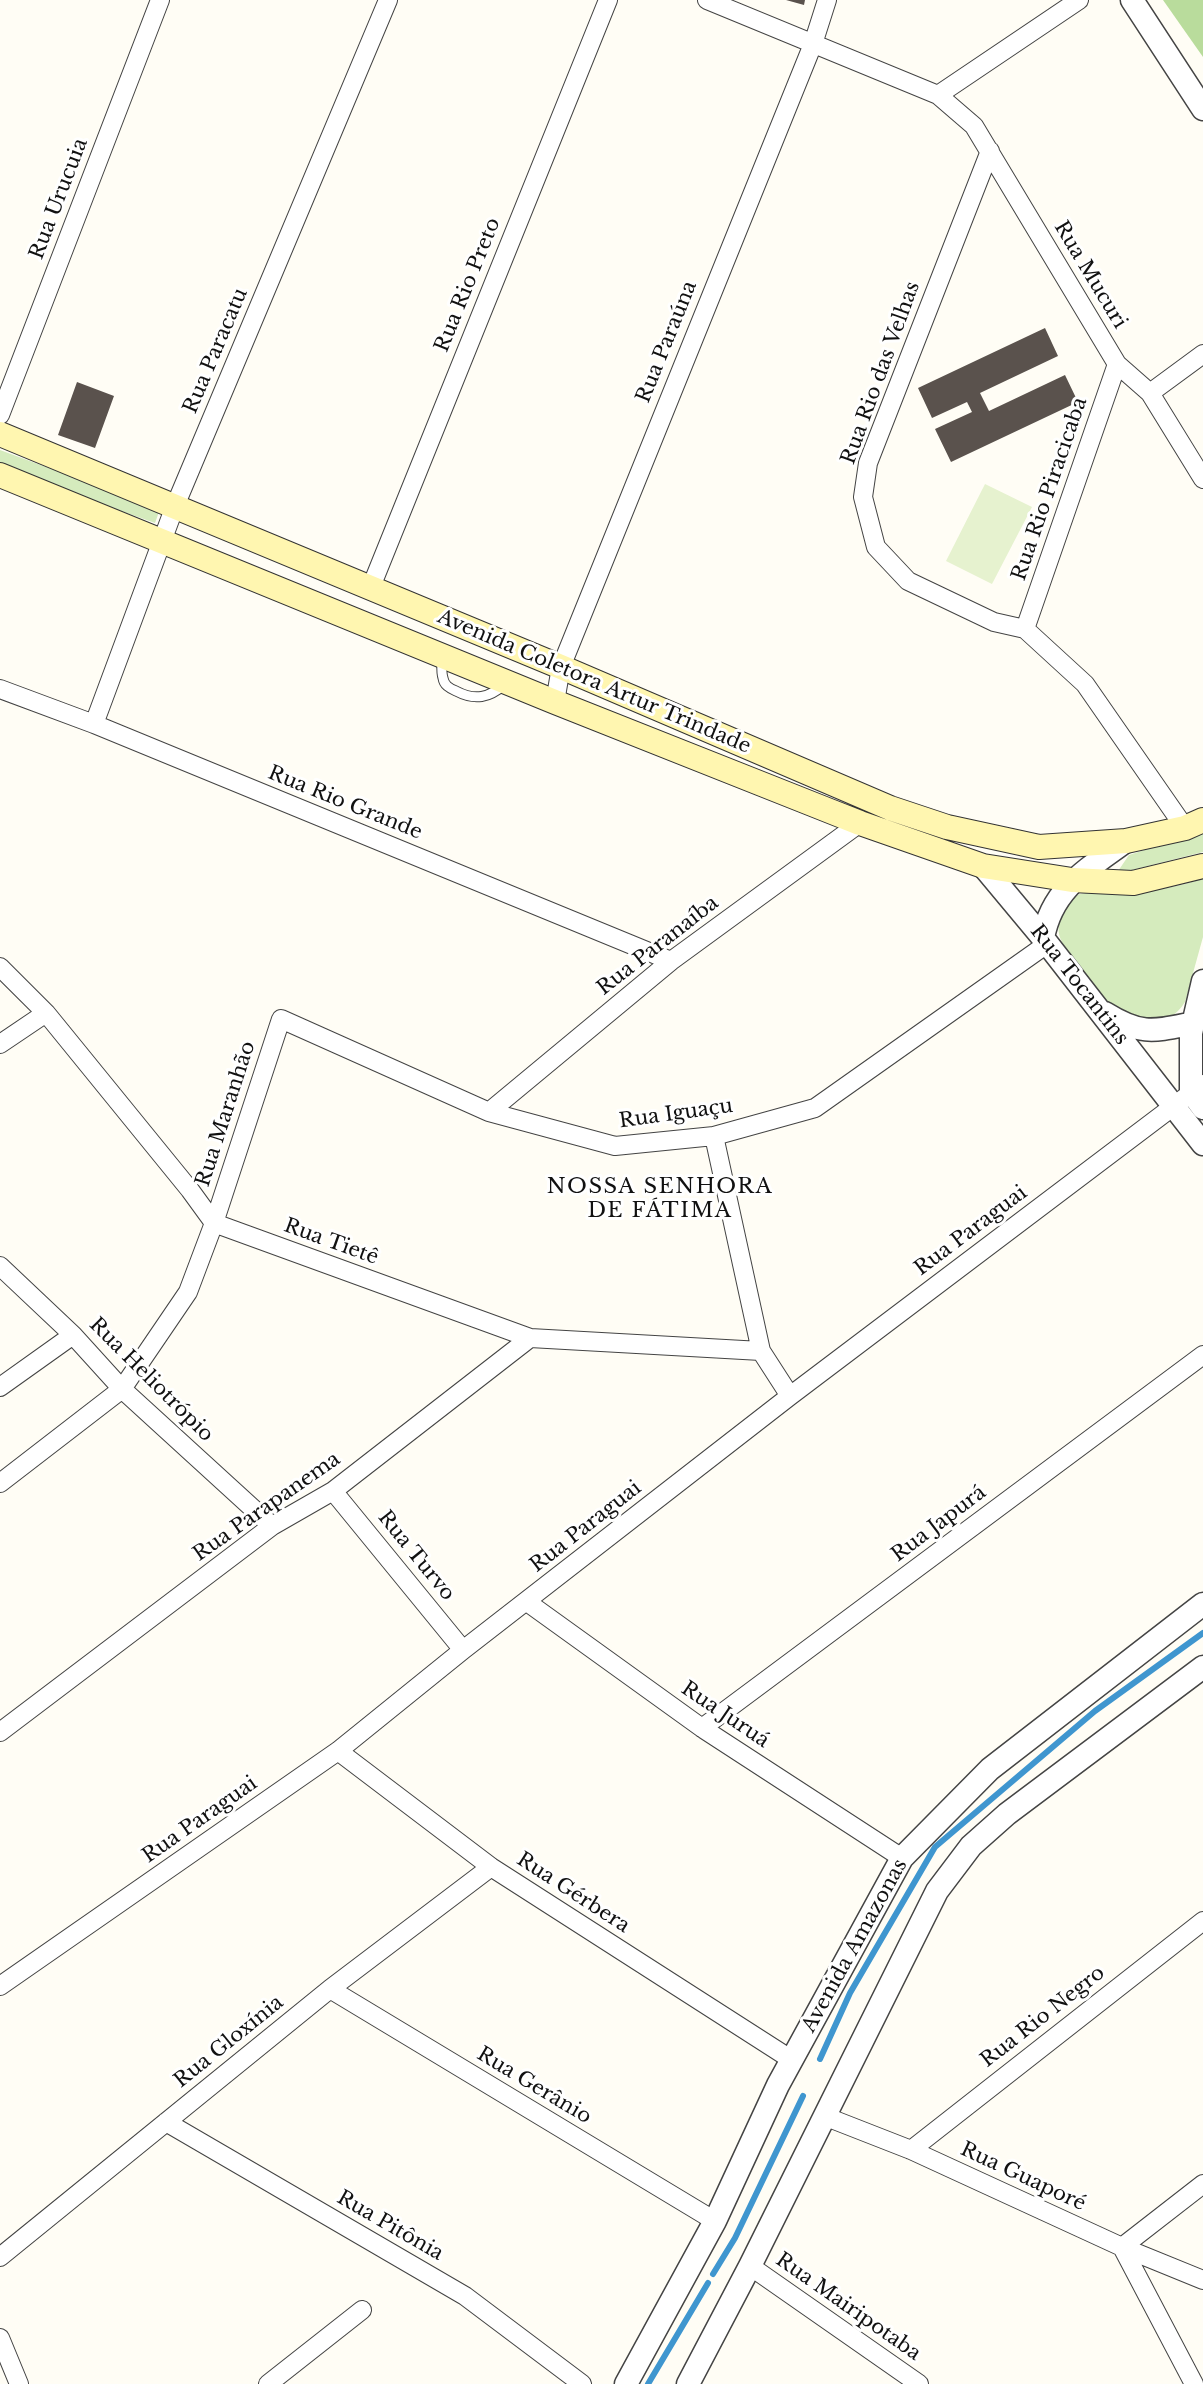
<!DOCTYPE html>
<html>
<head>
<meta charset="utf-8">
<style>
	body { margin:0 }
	canvas { display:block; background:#fffdf5 }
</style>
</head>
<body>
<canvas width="1203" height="2384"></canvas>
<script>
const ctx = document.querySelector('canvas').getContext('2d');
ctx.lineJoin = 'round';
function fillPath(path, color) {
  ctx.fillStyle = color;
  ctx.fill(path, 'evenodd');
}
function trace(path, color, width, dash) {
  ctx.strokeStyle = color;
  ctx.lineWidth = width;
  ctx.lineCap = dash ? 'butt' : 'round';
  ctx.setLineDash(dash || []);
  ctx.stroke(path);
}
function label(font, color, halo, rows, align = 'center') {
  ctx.font = font + ' "Libre Baskerville",serif';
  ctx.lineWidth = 6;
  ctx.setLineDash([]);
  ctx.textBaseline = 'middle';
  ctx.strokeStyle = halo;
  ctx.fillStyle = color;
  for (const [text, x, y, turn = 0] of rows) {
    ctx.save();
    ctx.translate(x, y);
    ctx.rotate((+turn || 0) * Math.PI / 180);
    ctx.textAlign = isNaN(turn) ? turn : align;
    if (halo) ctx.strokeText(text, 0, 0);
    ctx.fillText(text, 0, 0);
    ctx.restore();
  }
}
const green = new Path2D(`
	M 0,450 L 160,509 L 155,523 L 0,468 Z
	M 1203,831 L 1203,852 L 1116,874 L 1129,855 Z
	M 1203,879 L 1203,937 L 1185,1002 C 1166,1034 1127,1021 1104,1000 C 1092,983 1069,958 1061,940 C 1054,925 1063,900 1080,894 C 1092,891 1109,894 1122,894 C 1150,892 1176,887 1203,879 Z`);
const forest = new Path2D(`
	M 1163,0 L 1203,0 L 1203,57 Z`);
const pitch = new Path2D(`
	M 985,484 L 1032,507 L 992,584 L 946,561 Z`);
const stream = new Path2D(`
	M 820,2059 L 850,1993 L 935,1847 L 1095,1711 L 1203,1633
	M 713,2274 L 735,2238 L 803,2096
	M 648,2384 L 708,2283`);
const building = new Path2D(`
	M 786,0 L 805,0 L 804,5 Z
	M 1045,328 L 1058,356 L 980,393 L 989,411 L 1065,375 L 1078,402 L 951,462 L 935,429 L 972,412 L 967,402 L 932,418 L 918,388 Z
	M 77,382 L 114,396 L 95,448 L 58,435 Z`);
const service = new Path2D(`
	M 442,658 C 442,664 441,672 443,678 C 444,685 449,688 456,691 C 475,701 489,698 505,684`);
const minor = new Path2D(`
	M 707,0 L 938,95 L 974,126 L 1117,364 L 1150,393 L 1203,479
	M 938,95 L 1079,0
	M 990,151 L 868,463 L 863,497 L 876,547 L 908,581 L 994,622 L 1025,629 L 1085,684 L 1185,828
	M 1150,393 L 1203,354
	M 0,415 L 160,0
	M 371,587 L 608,0
	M 1025,629 L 1117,364
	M 0,689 L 94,724 L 671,961
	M 555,702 L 561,667 L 813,44 L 827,0
	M 94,724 L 175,506 L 388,0
	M 0,967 L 46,1013 L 190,1190 L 214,1223 L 530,1338 L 761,1351
	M 0,1044 L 46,1013
	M 489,1112 L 671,961 L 860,823
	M 714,1136 L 761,1351 L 790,1396
	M 0,1266 L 73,1335 L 122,1389 L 272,1526
	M 0,1387 L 73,1335
	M 0,1483 L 122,1389 L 188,1292 L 214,1223 L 281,1019 L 489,1112 L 615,1146 L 714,1136 L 815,1108 L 1047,944
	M 333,1491 L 463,1650
	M 527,1602 L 702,1728 L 902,1858
	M 702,1728 L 1203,1355
	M 0,1732 L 272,1526 L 333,1491 L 530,1338
	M 338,1751 L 491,1867 L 792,2060
	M 0,1986 L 338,1751 L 463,1650 L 790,1396 L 1203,1084
	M 330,1989 L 715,2221
	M 824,2116 L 911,2150 L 1122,2247 L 1203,2280
	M 166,2122 L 465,2296 L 582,2384
	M 911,2150 L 1203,1921
	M 0,2257 L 330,1989 L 491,1867
	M 750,2266 L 919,2384
	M 0,2338 L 19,2384
	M 268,2384 L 362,2310
	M 1194,2384 L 1122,2247 L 1203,2184`);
const tertiary = new Path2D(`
	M 1132,0 L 1203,109
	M 983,866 L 1043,938 L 1203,1144
	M 1043,938 C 1052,888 1088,869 1126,841
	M 1203,981 L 1191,1033 L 1191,1092 L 1203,1108
	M 1105,1013 C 1142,1036 1154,1031 1194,1023
	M 626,2384 L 715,2221 L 778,2085 L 902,1858 L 990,1769 L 1203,1604
	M 688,2384 L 750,2266 L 937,1891 L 971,1846 L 1007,1814 L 1203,1667`);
const secondary = new Path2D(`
	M 0,434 L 561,667 L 890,808 L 947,827 L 1039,847 L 1126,841 L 1185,828 L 1203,820
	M 0,475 L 555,702 L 860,823 L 983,866 L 1072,880 L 1133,883 L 1203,866`);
const streetNames = [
	["Rua Urucuia",59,199,-69],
	["Rua Mucuri",1090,275,59],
	["Rua Rio Preto",468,285,-68],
	["Rua Paraúna",667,342,-68],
	["Rua Paracatu",216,351,-67],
	["Rua Rio das Velhas",881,373,-70],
	["Rua Rio Piracicaba",1050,489,-71],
	["Avenida Coletora Artur Trindade",594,682,23],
	["Rua Rio Grande",345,803,22],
	["Rua Paranaíba",658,946,-38],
	["Rua Tocantins",1079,985,52],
	["Rua Maranhão",226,1114,-72],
	["Rua Iguaçu",676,1114,-8],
	["Rua Paraguai",971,1231,-37],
	["Rua Tietê",331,1242,20],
	["Rua Heliotrópio",151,1380,45],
	["Rua Parapanema",267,1507,-35],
	["Rua Japurá",939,1524,-37],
	["Rua Paraguai",586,1527,-38],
	["Rua Turvo",416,1556,51],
	["Rua Juruá",725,1715,34],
	["Rua Paraguai",200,1820,-35],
	["Rua Gérbera",573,1893,33],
	["Avenida Amazonas",855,1946,-61],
	["Rua Rio Negro",1043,2017,-38],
	["Rua Gloxínia",229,2042,-39],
	["Rua Gerânio",534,2086,31],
	["Rua Guaporé",1023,2177,25],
	["Rua Pitônia",390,2226,30],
	["Rua Mairipotaba",848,2307,35]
];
const neighbourhoodNames = [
	["NOSSA SENHORA",660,1187],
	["DE FÁTIMA",660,1211]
];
fillPath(green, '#d5ebbd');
fillPath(forest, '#b9dc9c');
fillPath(pitch, '#e6f2cf');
trace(stream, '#3f96cf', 6);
fillPath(building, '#5a524d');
trace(service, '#444', 11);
trace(minor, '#444', 20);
trace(tertiary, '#444', 25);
trace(secondary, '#333', 26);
trace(service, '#fff', 9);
trace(minor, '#fff', 18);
trace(tertiary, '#fff', 22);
trace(secondary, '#fff6b0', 24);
label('20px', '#111', '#fff', streetNames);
ctx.letterSpacing = '1.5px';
label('21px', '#111', '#fff', neighbourhoodNames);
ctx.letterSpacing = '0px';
</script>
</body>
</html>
